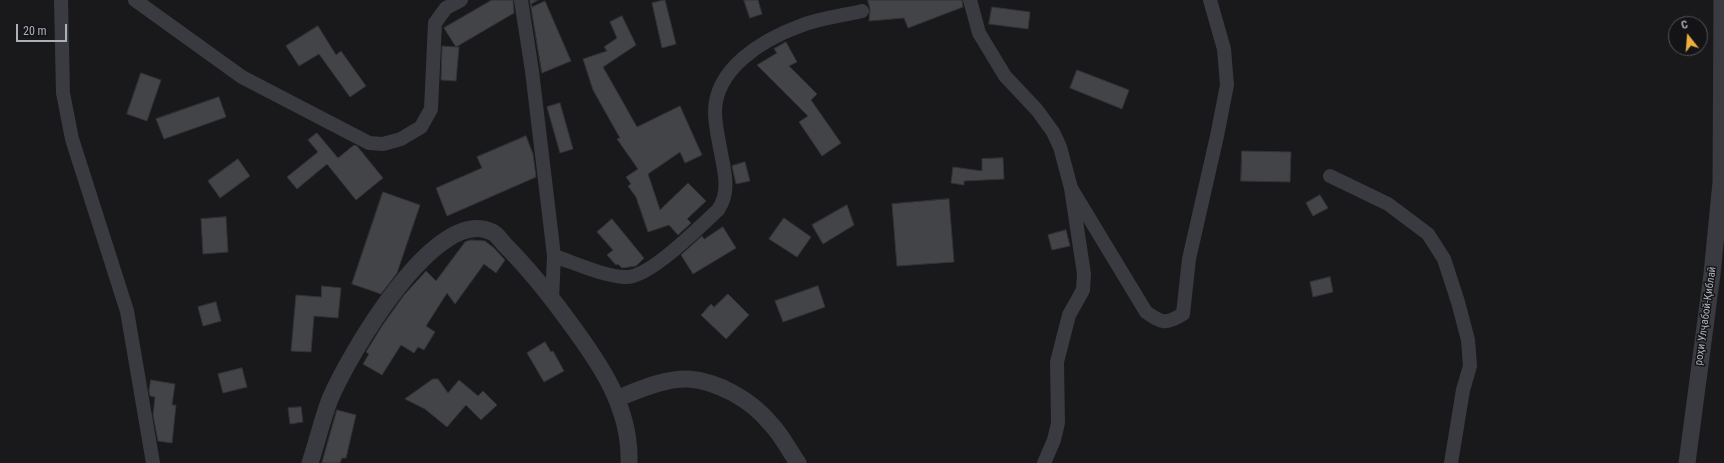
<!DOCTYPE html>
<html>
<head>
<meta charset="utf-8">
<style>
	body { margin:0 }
	#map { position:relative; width:1724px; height:463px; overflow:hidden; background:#19191b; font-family:"Roboto Condensed",sans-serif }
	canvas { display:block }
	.north { position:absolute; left:1668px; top:16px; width:40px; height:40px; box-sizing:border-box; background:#141416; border:1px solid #515258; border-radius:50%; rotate:343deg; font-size:11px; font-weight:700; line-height:16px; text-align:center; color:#acb0ba }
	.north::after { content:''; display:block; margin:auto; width:14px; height:18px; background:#ebb041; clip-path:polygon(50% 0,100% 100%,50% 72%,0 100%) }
	.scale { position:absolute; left:16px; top:24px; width:51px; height:18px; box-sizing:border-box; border:2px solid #acb0ba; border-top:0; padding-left:5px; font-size:12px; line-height:14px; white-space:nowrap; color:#acb0ba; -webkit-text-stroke:3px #141416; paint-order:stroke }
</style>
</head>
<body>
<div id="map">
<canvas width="1724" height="463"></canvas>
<div class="north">С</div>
<div class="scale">20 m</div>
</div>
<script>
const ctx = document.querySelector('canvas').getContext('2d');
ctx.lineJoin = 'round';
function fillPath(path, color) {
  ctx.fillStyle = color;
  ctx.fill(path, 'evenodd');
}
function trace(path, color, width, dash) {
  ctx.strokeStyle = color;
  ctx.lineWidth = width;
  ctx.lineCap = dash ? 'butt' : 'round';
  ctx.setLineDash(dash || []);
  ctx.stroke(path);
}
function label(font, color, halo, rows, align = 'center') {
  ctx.font = font + ' "Roboto Condensed",sans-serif';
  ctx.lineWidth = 3;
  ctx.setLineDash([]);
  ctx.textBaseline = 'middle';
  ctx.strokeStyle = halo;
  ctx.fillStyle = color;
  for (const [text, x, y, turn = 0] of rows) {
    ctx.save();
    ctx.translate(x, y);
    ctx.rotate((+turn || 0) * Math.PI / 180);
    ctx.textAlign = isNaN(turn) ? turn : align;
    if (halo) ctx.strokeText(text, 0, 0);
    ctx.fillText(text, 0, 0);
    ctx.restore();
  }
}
const building = new Path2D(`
	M 492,0 L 513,0 L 514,13 L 456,47 L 459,47 L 456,81 L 441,80 L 442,46 L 456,47 L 444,28 Z
	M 530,0 L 538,0 L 531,4 L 532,7 L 545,1 L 571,61 L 542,73 Z
	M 665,0 L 676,44 L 662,48 L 652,3 Z
	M 744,0 L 758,0 L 762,14 L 750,18 Z
	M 868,0 L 962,0 L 963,7 L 908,28 L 904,18 L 869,21 L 870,9 Z
	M 992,7 L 1030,12 L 1028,29 L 989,24 Z
	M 622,16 L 636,45 L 603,67 L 637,127 L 680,106 L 702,155 L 685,163 L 680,152 L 648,174 L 660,210 L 688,183 L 706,201 L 687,219 L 691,223 L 678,235 L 669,225 L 648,232 L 636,197 L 628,186 L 631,184 L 626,177 L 638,169 L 617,139 L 620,138 L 593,90 L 583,59 L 607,51 L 604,47 L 617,38 L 610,22 Z
	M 318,26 L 336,55 L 341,51 L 366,86 L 350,97 L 319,54 L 299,66 L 286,46 Z
	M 786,42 L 797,62 L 789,66 L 817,94 L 811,100 L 841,143 L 822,156 L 799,122 L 808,116 L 757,65 L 777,53 L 774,49 Z
	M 1077,70 L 1129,90 L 1122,109 L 1070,88 Z
	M 141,73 L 161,80 L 147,121 L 127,114 Z
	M 219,97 L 226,117 L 164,139 L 156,119 Z
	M 560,103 L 573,149 L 560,153 L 547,107 Z
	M 317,133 L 338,158 L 354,145 L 357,146 L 383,178 L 356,200 L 327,164 L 297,189 L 287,177 L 318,152 L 308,140 Z
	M 526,136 L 533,154 L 536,177 L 447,216 L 436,188 L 482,168 L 477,157 Z
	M 1242,151 L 1291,152 L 1290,182 L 1241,181 Z
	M 1003,158 L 1004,179 L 964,181 L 964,185 L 951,183 L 953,167 L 982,171 L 982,159 Z
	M 238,159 L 250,176 L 220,198 L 208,181 Z
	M 745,162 L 750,181 L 736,184 L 732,166 Z
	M 383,192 L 420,205 L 397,273 L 381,294 L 352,284 Z
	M 1320,195 L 1328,208 L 1313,216 L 1306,203 Z
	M 949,199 L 954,262 L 897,266 L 892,204 Z
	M 847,205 L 854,225 L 823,244 L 812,225 Z
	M 226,217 L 228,252 L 203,254 L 201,219 Z
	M 784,218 L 811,237 L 797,257 L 769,239 Z
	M 612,219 L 644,258 L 636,266 L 622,268 L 618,264 L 616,265 L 607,255 L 613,250 L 597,232 Z
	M 723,227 L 736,248 L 693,274 L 681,255 L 702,236 L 704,239 Z
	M 1066,230 L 1070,246 L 1052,250 L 1048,235 Z
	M 471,240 L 485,241 L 494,248 L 505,260 L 496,273 L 484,264 L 455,304 L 447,293 L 426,326 L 435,332 L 424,350 L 418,347 L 414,353 L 401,345 L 382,375 L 363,364 L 369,354 L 366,352 L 382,326 L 404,295 L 426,271 L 436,281 L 465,242 Z
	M 1330,277 L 1333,292 L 1313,297 L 1310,282 Z
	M 322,286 L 341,288 L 338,318 L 314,316 L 311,352 L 291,351 L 296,295 L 321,297 Z
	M 818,286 L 825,307 L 783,322 L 775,301 Z
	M 728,294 L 749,315 L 726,339 L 701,315 L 711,304 L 714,307 Z
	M 216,302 L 221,321 L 203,326 L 198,307 Z
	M 545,342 L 551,352 L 553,351 L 564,371 L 544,382 L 527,353 Z
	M 242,368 L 247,387 L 223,393 L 218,374 Z
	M 433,379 L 438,379 L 448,393 L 459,380 L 478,396 L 483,391 L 497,405 L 481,420 L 466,405 L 447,427 L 425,409 L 405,399 Z
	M 151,380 L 175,384 L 172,405 L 176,405 L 172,443 L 158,441 L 153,415 L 155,397 L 150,396 L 149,391 Z
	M 301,407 L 303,422 L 290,424 L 288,408 Z
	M 337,410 L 356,415 L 346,458 L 342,458 L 340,463 L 322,463 Z`);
const minor = new Path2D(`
	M 61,0 L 63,93 L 72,139 L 127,311 L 153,463
	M 135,0 L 242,77 L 369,143 L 383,144 L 401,139 L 421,127 L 431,109 L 435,23 L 446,8 L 461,0
	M 521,0 L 532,71 L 554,256 L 552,299
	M 970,0 L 979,33 L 1005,76 L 1037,110 L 1053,132 L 1060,147 L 1071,188 L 1084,274 L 1083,290 L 1069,315 L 1057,362 L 1058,423 L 1054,440 L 1044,463
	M 1330,176 L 1388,204 L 1428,234 L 1444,259 L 1458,302 L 1468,340 L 1470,366 L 1463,390 L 1451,463
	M 1071,188 L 1146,312 C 1162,323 1165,325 1183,314 L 1189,259 L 1217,136 L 1227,85 L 1224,49 L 1210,0
	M 554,256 C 575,263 603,276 625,277 C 649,279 700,226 718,210 C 731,191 724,170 720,148 C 718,137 715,124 715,112 C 715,68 764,39 800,26 C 820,18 842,16 862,11`);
const tertiary = new Path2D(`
	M 618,398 C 639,390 665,378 688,379 C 718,381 751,400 770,423 C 781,434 789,450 798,463
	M 310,463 C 317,442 322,420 330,399 C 348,357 435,204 492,232 C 497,234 501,241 505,245 C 528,268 548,293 567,319 C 599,362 631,407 629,463
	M 1687,463 L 1712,274 L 1721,182 L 1722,0`);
const streetNames = [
	["роҳи Улҷабой-Қиблаӣ",1706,316,-82]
];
fillPath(building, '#434448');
trace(building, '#333337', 1);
trace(minor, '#3a3b40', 14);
trace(tertiary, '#3a3b40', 17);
label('11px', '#acb0ba', '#141416', streetNames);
</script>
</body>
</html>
